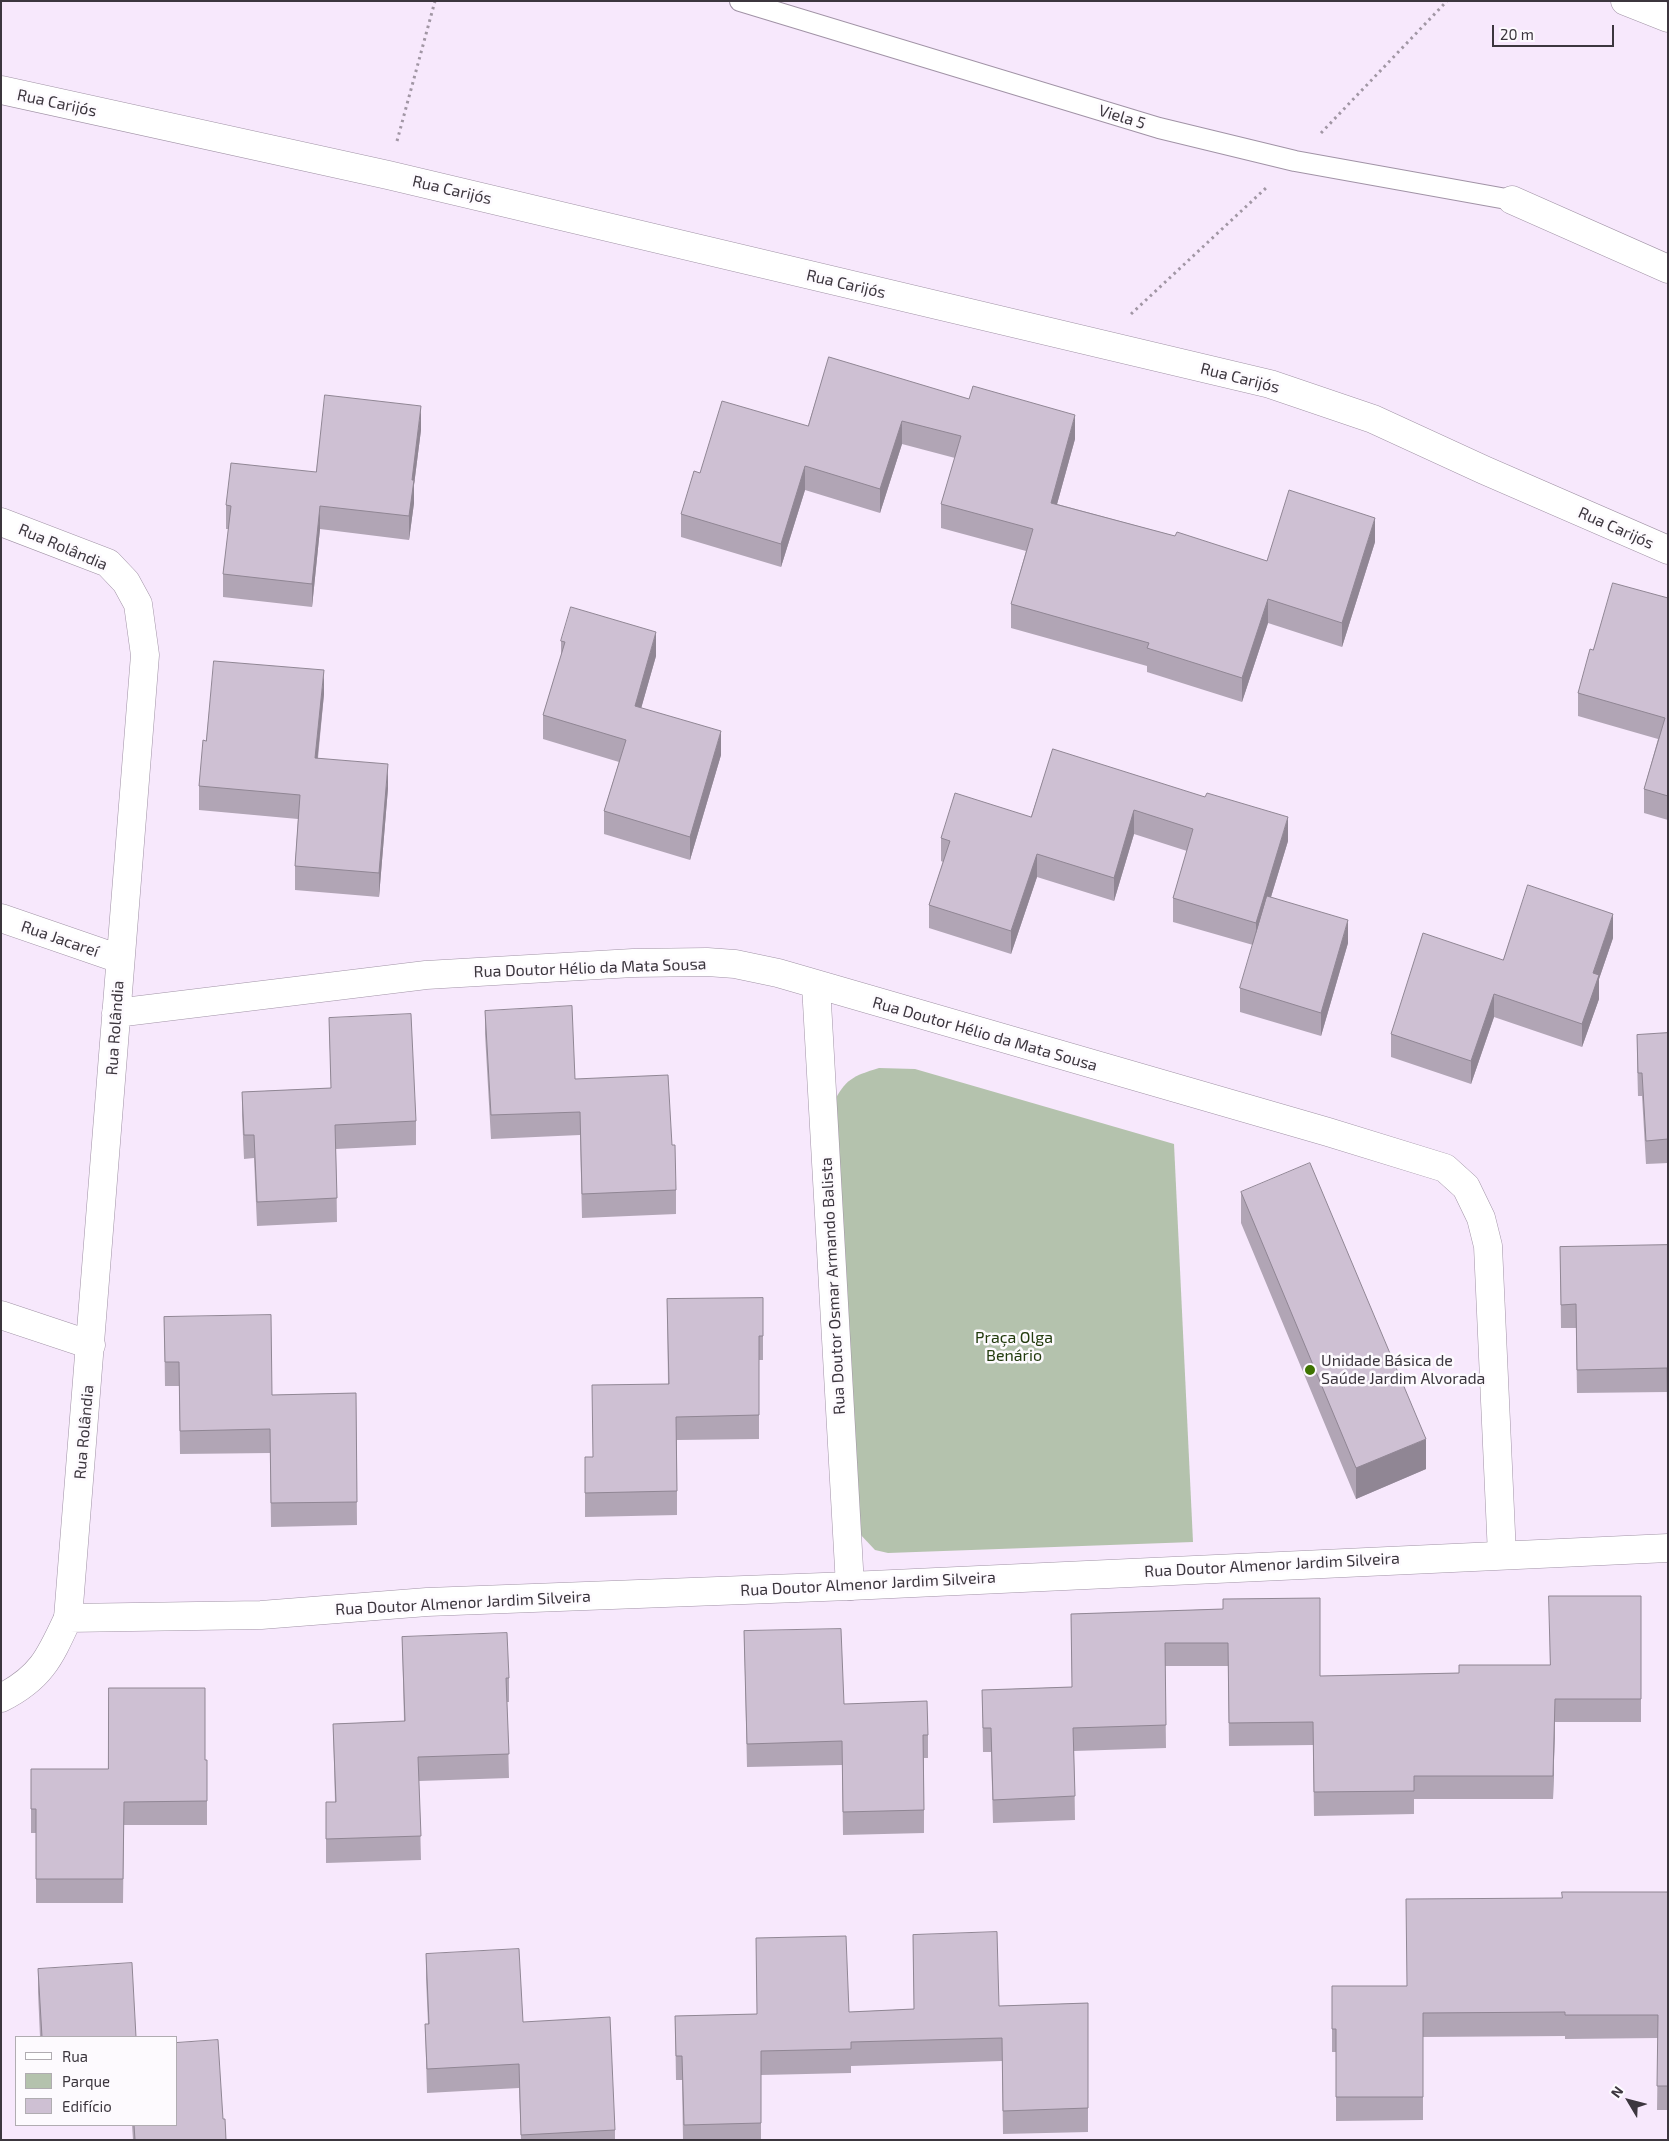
<!DOCTYPE html>
<html>
<head>
<meta charset="utf-8">
<style>
	body { margin:0 }
	#map { position:relative; width:1669px; height:2141px; overflow:hidden; background:#f7e8fc; font-family:"Exo 2",sans-serif }
	canvas { display:block }
	.frame { position:absolute; inset:0; border:2px solid #3c363e; pointer-events:none }
	.legend { position:absolute; left:15px; top:2036px; width:162px; height:90px; box-sizing:border-box; background:#fdfafe; border:1px solid #b0acb1; margin:0; padding:6px 9px; list-style:none; font-size:15px; color:#3c363e }
	.legend li { display:flex; align-items:center; gap:10px; height:25px }
	.legend b { width:25px; border:1px solid #b0acb1 }
	.north { position:absolute; left:1604px; top:2076px; width:50px; height:50px; -webkit-text-stroke:4px #fdfafe; paint-order:stroke; rotate:307deg; font-size:14px; font-weight:700; line-height:20px; text-align:center; color:#3c363e }
	.north::after { content:''; display:block; margin:auto; width:18px; height:22px; background:#3c363e; clip-path:polygon(50% 0,100% 100%,50% 72%,0 100%) }
	.scale { position:absolute; left:1492px; top:25px; width:122px; height:22px; box-sizing:border-box; border:2px solid #3c363e; border-top:0; padding-left:6px; font-size:15px; line-height:18px; white-space:nowrap; color:#3c363e; -webkit-text-stroke:4px #fdfafe; paint-order:stroke }
</style>
</head>
<body>
<div id="map">
<canvas width="1669" height="2141"></canvas>
<div class="frame"></div>
<ul class="legend">
<li><b style="height:6px;background:#fff"></b>Rua</li>
<li><b style="height:14px;background:#b4c2ad"></b>Parque</li>
<li><b style="height:14px;background:#cec0d3"></b>Edifício</li>
</ul>
<div class="north">N</div>
<div class="scale">20 m</div>
</div>
<script>
const ctx = document.querySelector('canvas').getContext('2d');
ctx.lineJoin = 'round';
function fillPath(path, color) {
  ctx.fillStyle = color;
  ctx.fill(path, 'evenodd');
}
function trace(path, color, width, dash) {
  ctx.strokeStyle = color;
  ctx.lineWidth = width;
  ctx.lineCap = dash ? 'butt' : 'round';
  ctx.setLineDash(dash || []);
  ctx.stroke(path);
}
function label(font, color, halo, rows, align = 'center') {
  ctx.font = font + ' "Exo 2",sans-serif';
  ctx.lineWidth = 5;
  ctx.setLineDash([]);
  ctx.textBaseline = 'middle';
  ctx.strokeStyle = halo;
  ctx.fillStyle = color;
  for (const [text, x, y, turn = 0] of rows) {
    ctx.save();
    ctx.translate(x, y);
    ctx.rotate((+turn || 0) * Math.PI / 180);
    ctx.textAlign = isNaN(turn) ? turn : align;
    if (halo) ctx.strokeText(text, 0, 0);
    ctx.fillText(text, 0, 0);
    ctx.restore();
  }
}
const green = new Path2D(`
	M 879,1068 L 915,1069 L 1174,1144 L 1193,1542 L 888,1553 L 875,1550 L 859,1533 L 833,1104 C 845,1079 853,1076 879,1068 Z`);
const path = new Path2D(`
	M 1321,133 L 1447,1
	M 397,141 L 435,1
	M 1131,314 L 1267,187`);
const lane = new Path2D(`
	M 740,1 L 1159,128 L 1295,161 L 1512,200`);
const street = new Path2D(`
	M 1625,1 L 1668,18
	M 1512,200 L 1668,269
	M 1,522 L 108,563 L 126,582 L 138,604 L 145,655 L 68,1618
	M 1,918 L 120,959
	M 816,985 L 850,1586
	M 116,1013 L 426,975 L 633,963 L 707,962 L 735,964 L 778,973 L 1328,1132 L 1445,1168 L 1466,1187 L 1481,1218 L 1488,1246 L 1502,1555
	M 1,1315 L 91,1345`);
const secondary = new Path2D(`
	M 1,1698 C 41,1678 50,1657 68,1618 L 261,1615 L 427,1602 L 850,1586 L 1668,1548`);
const primary = new Path2D(`
	M 1,90 L 388,175 L 1270,384 L 1373,419 L 1484,470 L 1668,550`);
const wall = new Path2D(`
	M 829,357 L 1075,439 L 1057,504 L 1267,561 L 1375,542 L 1342,647 L 1268,623 L 1242,702 L 1147,672 L 1147,666 L 1011,628 L 1011,604 L 1026,551 L 941,528 L 941,504 L 955,458 L 902,444 L 880,513 L 805,490 L 781,567 L 681,537 L 681,514 L 700,473 L 808,426 Z
	M 421,430 L 414,485 L 414,503 L 409,540 L 320,529 L 312,607 L 223,597 L 223,574 L 229,529 L 226,529 L 226,505 L 316,472 Z
	M 1668,598 L 1668,820 L 1644,813 L 1644,789 L 1658,739 L 1578,716 L 1578,693 L 1593,650 Z
	M 561,641 L 656,656 L 641,708 L 721,755 L 690,860 L 604,834 L 604,811 L 619,762 L 543,739 L 543,715 L 561,656 Z
	M 324,694 L 318,758 L 388,788 L 379,897 L 295,890 L 295,866 L 298,819 L 199,810 L 199,786 L 206,741 Z
	M 1053,749 L 1288,841 L 1271,897 L 1348,943 L 1321,1036 L 1240,1012 L 1240,988 L 1253,945 L 1173,922 L 1173,898 L 1187,851 L 1134,834 L 1114,901 L 1037,877 L 1011,954 L 929,928 L 929,905 L 943,862 L 941,861 L 941,838 L 1031,817 Z
	M 1613,938 L 1599,979 L 1599,999 L 1582,1047 L 1494,1017 L 1471,1084 L 1391,1057 L 1391,1034 L 1503,960 Z
	M 485,1011 L 575,1079 L 672,1145 L 676,1190 L 676,1214 L 582,1218 L 580,1135 L 491,1139 L 485,1034 Z
	M 329,1018 L 416,1121 L 416,1145 L 336,1149 L 337,1222 L 257,1226 L 254,1158 L 244,1159 L 242,1115 L 242,1092 L 331,1088 Z
	M 1668,1033 L 1668,1163 L 1646,1164 L 1642,1096 L 1638,1096 L 1637,1058 L 1637,1035 Z
	M 1241,1192 L 1426,1469 L 1356,1499 L 1241,1223 Z
	M 1668,1245 L 1668,1461 L 1667,1392 L 1577,1393 L 1576,1328 L 1561,1328 L 1560,1247 Z
	M 763,1298 L 763,1360 L 759,1360 L 759,1439 L 677,1440 L 677,1515 L 585,1517 L 585,1457 L 593,1457 L 668,1384 L 667,1299 Z
	M 164,1317 L 272,1395 L 356,1393 L 357,1525 L 271,1527 L 270,1453 L 180,1454 L 179,1386 L 165,1386 Z
	M 1641,1596 L 1641,1722 L 1555,1722 L 1553,1799 L 1414,1799 L 1414,1814 L 1314,1816 L 1313,1745 L 1229,1746 L 1228,1666 L 1165,1666 L 1166,1748 L 1074,1751 L 1075,1820 L 993,1823 L 991,1752 L 983,1752 L 982,1690 L 1072,1687 L 1071,1614 L 1223,1609 L 1320,1676 L 1459,1673 L 1550,1665 Z
	M 744,1631 L 844,1704 L 928,1735 L 928,1758 L 924,1758 L 924,1833 L 843,1835 L 842,1765 L 747,1767 Z
	M 402,1637 L 509,1678 L 509,1702 L 507,1702 L 509,1778 L 419,1781 L 421,1860 L 326,1863 L 326,1802 L 335,1802 L 333,1724 L 404,1721 Z
	M 207,1760 L 207,1825 L 124,1825 L 123,1903 L 36,1903 L 36,1833 L 31,1833 L 31,1769 L 108,1769 Z
	M 1668,1892 L 1668,2110 L 1657,2110 L 1658,2038 L 1565,2039 L 1565,2036 L 1423,2037 L 1423,2120 L 1336,2121 L 1336,2052 L 1332,2052 L 1332,1986 L 1407,1986 L 1562,1898 Z
	M 913,1935 L 999,2006 L 1088,2003 L 1088,2132 L 1003,2134 L 1002,2061 L 851,2066 L 851,2073 L 761,2075 L 761,2140 L 683,2140 L 682,2080 L 676,2080 L 675,2016 L 849,2012 L 914,2009 Z
	M 426,1954 L 523,2022 L 615,2130 L 615,2140 L 521,2140 L 519,2088 L 427,2093 L 425,2024 L 428,2024 L 426,1978 Z
	M 38,1969 L 136,2037 L 40,2037 L 38,1992 Z
	M 223,2119 L 226,2140 L 133,2140 L 132,2125 L 176,2125 Z`);
const shadedWall = new Path2D(`
	M 421,406 L 421,430 L 414,485 L 414,503 L 409,540 L 409,516 L 412,480 Z
	M 1075,415 L 1075,439 L 1051,526 L 1051,503 Z
	M 902,421 L 902,444 L 880,513 L 880,489 Z
	M 805,466 L 805,490 L 781,567 L 781,544 Z
	M 320,506 L 320,529 L 312,607 L 312,584 Z
	M 1375,518 L 1375,542 L 1342,647 L 1342,623 Z
	M 1268,599 L 1268,623 L 1242,702 L 1242,678 Z
	M 656,632 L 656,656 L 635,730 L 635,706 Z
	M 324,670 L 324,694 L 315,782 L 315,758 Z
	M 721,731 L 721,755 L 690,860 L 690,837 Z
	M 388,764 L 388,788 L 379,897 L 379,873 Z
	M 1134,810 L 1134,834 L 1114,901 L 1114,878 Z
	M 1288,817 L 1288,841 L 1256,946 L 1256,923 Z
	M 1037,854 L 1037,877 L 1011,954 L 1011,931 Z
	M 1613,914 L 1613,938 L 1599,979 L 1599,999 L 1582,1047 L 1582,1024 L 1593,973 Z
	M 1348,920 L 1348,943 L 1321,1036 L 1321,1013 Z
	M 1494,994 L 1494,1017 L 1471,1084 L 1471,1061 Z
	M 1426,1439 L 1426,1469 L 1356,1499 L 1356,1468 Z
	M 1555,1699 L 1555,1722 L 1553,1799 L 1553,1776 Z`);
const building = new Path2D(`
	M 829,357 L 969,399 L 973,386 L 1075,415 L 1051,503 L 1175,536 L 1177,532 L 1267,561 L 1289,490 L 1375,518 L 1342,623 L 1268,599 L 1242,678 L 1147,648 L 1149,643 L 1011,604 L 1033,529 L 941,504 L 961,436 L 902,421 L 880,489 L 805,466 L 781,544 L 681,514 L 694,471 L 700,473 L 722,401 L 808,426 Z
	M 325,395 L 421,406 L 412,480 L 414,480 L 409,516 L 320,506 L 312,584 L 223,574 L 231,506 L 226,505 L 231,463 L 316,472 Z
	M 1613,583 L 1668,598 L 1668,796 L 1644,789 L 1665,718 L 1578,693 L 1590,649 L 1593,650 Z
	M 571,607 L 656,632 L 635,706 L 721,731 L 690,837 L 604,811 L 626,740 L 543,715 L 565,642 L 561,641 Z
	M 214,661 L 324,670 L 315,758 L 388,764 L 379,873 L 295,866 L 300,795 L 199,786 L 203,740 L 206,741 Z
	M 1053,749 L 1205,797 L 1207,793 L 1288,817 L 1256,923 L 1173,898 L 1193,829 L 1134,810 L 1114,878 L 1037,854 L 1011,931 L 929,905 L 950,841 L 941,838 L 955,793 L 1031,817 Z
	M 1528,885 L 1613,914 L 1593,973 L 1599,975 L 1582,1024 L 1494,994 L 1471,1061 L 1391,1034 L 1423,933 L 1503,960 Z
	M 1267,896 L 1348,920 L 1321,1013 L 1240,988 Z
	M 572,1006 L 575,1079 L 668,1075 L 672,1145 L 675,1145 L 676,1190 L 582,1194 L 580,1112 L 491,1115 L 485,1011 Z
	M 411,1014 L 416,1121 L 335,1125 L 337,1198 L 257,1202 L 254,1135 L 244,1135 L 242,1092 L 331,1088 L 329,1018 Z
	M 1668,1033 L 1668,1139 L 1646,1141 L 1642,1073 L 1638,1073 L 1637,1035 Z
	M 1310,1163 L 1426,1439 L 1356,1468 L 1241,1192 Z
	M 1668,1245 L 1668,1437 L 1667,1368 L 1577,1370 L 1576,1304 L 1561,1305 L 1560,1247 Z
	M 763,1298 L 763,1336 L 759,1336 L 759,1415 L 676,1417 L 677,1491 L 585,1493 L 585,1457 L 593,1457 L 592,1385 L 669,1384 L 667,1299 Z
	M 271,1315 L 272,1395 L 356,1393 L 357,1502 L 271,1503 L 270,1429 L 180,1431 L 179,1362 L 165,1362 L 164,1317 Z
	M 1549,1596 L 1641,1596 L 1641,1699 L 1555,1699 L 1553,1776 L 1414,1776 L 1414,1791 L 1314,1792 L 1313,1722 L 1229,1723 L 1228,1643 L 1165,1643 L 1166,1725 L 1073,1728 L 1075,1796 L 993,1800 L 991,1728 L 983,1728 L 982,1690 L 1072,1687 L 1071,1614 L 1223,1609 L 1223,1599 L 1320,1598 L 1320,1676 L 1459,1673 L 1459,1665 L 1550,1665 Z
	M 841,1629 L 844,1704 L 927,1701 L 928,1735 L 923,1735 L 924,1810 L 843,1812 L 842,1741 L 747,1744 L 744,1631 Z
	M 507,1633 L 509,1678 L 506,1678 L 509,1754 L 418,1757 L 421,1836 L 326,1839 L 326,1802 L 336,1802 L 333,1724 L 405,1721 L 402,1637 Z
	M 109,1688 L 205,1688 L 205,1760 L 207,1760 L 207,1801 L 124,1802 L 123,1879 L 36,1879 L 36,1809 L 31,1809 L 31,1769 L 108,1769 Z
	M 1562,1892 L 1668,1892 L 1668,2086 L 1657,2086 L 1658,2015 L 1565,2015 L 1565,2012 L 1423,2013 L 1423,2097 L 1336,2097 L 1336,2029 L 1332,2029 L 1332,1986 L 1407,1986 L 1406,1899 L 1562,1898 Z
	M 997,1932 L 999,2006 L 1088,2003 L 1088,2108 L 1003,2111 L 1002,2038 L 851,2042 L 851,2049 L 761,2051 L 761,2123 L 684,2125 L 682,2056 L 676,2056 L 675,2016 L 757,2014 L 756,1938 L 846,1936 L 849,2012 L 914,2009 L 913,1935 Z
	M 519,1949 L 523,2022 L 610,2017 L 615,2130 L 521,2135 L 519,2064 L 427,2069 L 425,2024 L 429,2024 L 426,1954 Z
	M 132,1963 L 136,2037 L 42,2037 L 38,1969 Z
	M 218,2040 L 223,2119 L 225,2119 L 226,2140 L 135,2140 L 134,2125 L 176,2125 L 176,2043 Z`);
const markers = [
	[1310,1370,6,"#3e7300"]
];
const streetNames = [
	["Rua Carijós",57,103,12],
	["Viela 5",1122,117,17],
	["Rua Carijós",452,190,13],
	["Rua Carijós",846,284,13],
	["Rua Carijós",1240,378,14],
	["Rua Carijós",1616,528,24],
	["Rua Rolândia",63,547,23],
	["Rua Jacareí",60,939,19],
	["Rua Doutor Hélio da Mata Sousa",590,968,-2],
	["Rua Rolândia",115,1028,-86],
	["Rua Doutor Hélio da Mata Sousa",985,1034,16],
	["Rua Doutor Osmar Armando Balista",833,1286,-93],
	["Rua Rolândia",84,1432,-85],
	["Rua Doutor Almenor Jardim Silveira",1272,1565,-3],
	["Rua Doutor Almenor Jardim Silveira",868,1584,-3],
	["Rua Doutor Almenor Jardim Silveira",463,1603,-3]
];
const parkNames = [
	["Praça Olga",1014,1338],
	["Benário",1014,1356]
];
const poiNames = [
	["Unidade Básica de",1321,1361],
	["Saúde Jardim Alvorada",1321,1379]
];
fillPath(green, '#b4c2ad');
trace(lane, '#a193a6', 22);
trace(street, '#a193a6', 29);
trace(secondary, '#a193a6', 29);
trace(primary, '#a193a6', 29);
trace(path, '#a196a4', 3, [2.5, 4]);
trace(lane, '#fff', 20);
trace(street, '#fff', 28);
trace(secondary, '#fff', 28);
trace(primary, '#fff', 28);
fillPath(wall, '#b1a5b5');
fillPath(shadedWall, '#908694');
fillPath(building, '#cec0d3');
trace(building, '#908694', 1);
for (const [x, y, r, color] of markers) {
  const dot = new Path2D();
  dot.arc(x, y, r, 0, 2 * Math.PI);
  ctx.fillStyle = color;
  ctx.fill(dot);
  trace(dot, '#fdfafe', 2);
}
label('16px', '#3c363e', '#fdfafe', streetNames);
label('16px', '#223b0d', '#fdfafe', parkNames);
label('16px', '#3c363e', '#fdfafe', poiNames, 'left');
</script>
</body>
</html>
